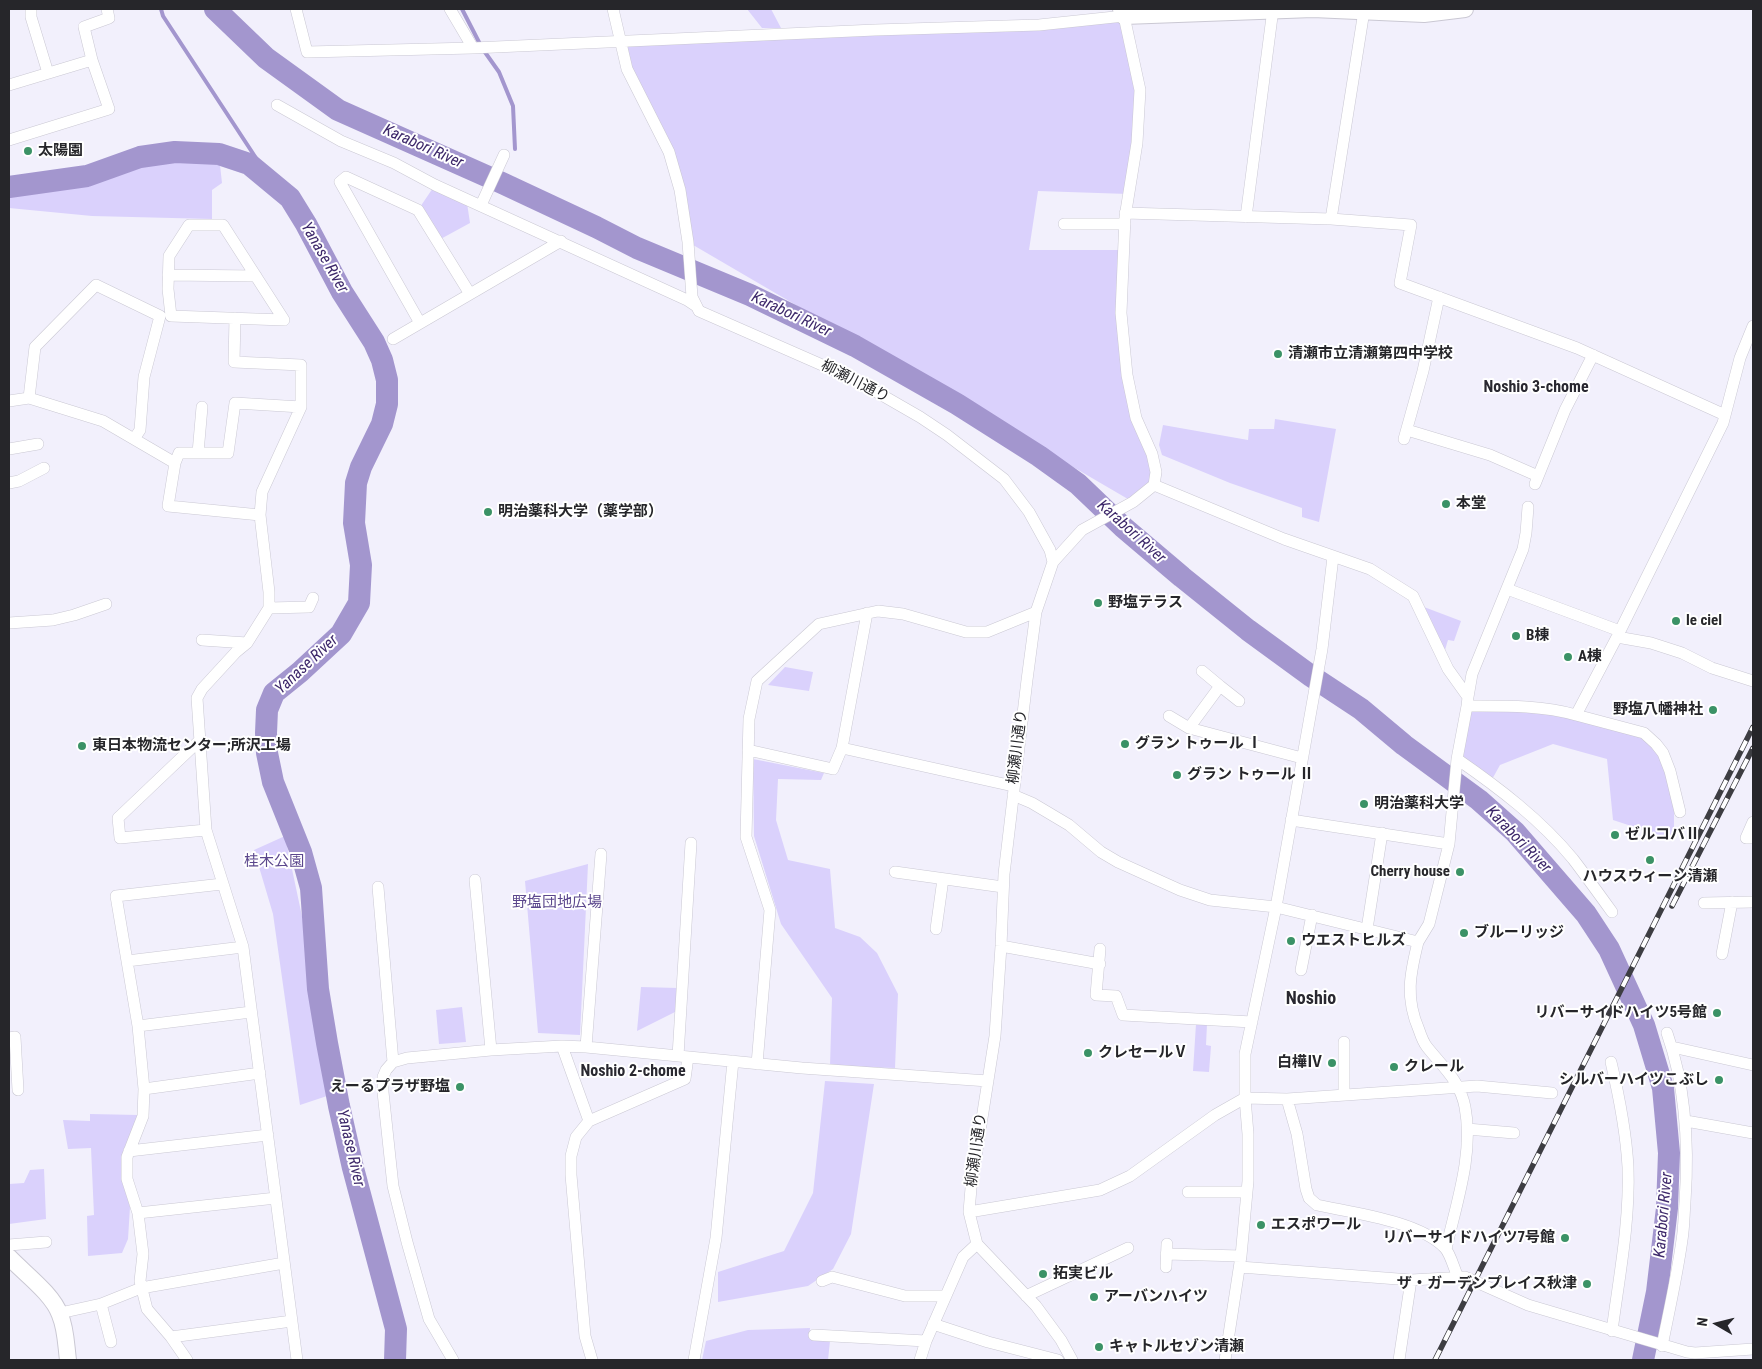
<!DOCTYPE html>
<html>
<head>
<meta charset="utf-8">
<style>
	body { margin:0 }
	#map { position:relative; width:1762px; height:1369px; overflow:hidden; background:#f2f0fc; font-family:"Roboto Condensed",sans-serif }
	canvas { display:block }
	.frame { position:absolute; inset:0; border:10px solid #26262a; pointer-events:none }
	.north { position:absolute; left:1692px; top:1299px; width:50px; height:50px; -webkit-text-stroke:4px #fff; paint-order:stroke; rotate:278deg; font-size:14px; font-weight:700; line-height:20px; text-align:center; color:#26262a }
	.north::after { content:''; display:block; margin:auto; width:18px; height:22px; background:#26262a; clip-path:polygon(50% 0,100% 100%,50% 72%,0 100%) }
</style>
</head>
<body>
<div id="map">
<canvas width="1762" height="1369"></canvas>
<div class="frame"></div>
<div class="north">N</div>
</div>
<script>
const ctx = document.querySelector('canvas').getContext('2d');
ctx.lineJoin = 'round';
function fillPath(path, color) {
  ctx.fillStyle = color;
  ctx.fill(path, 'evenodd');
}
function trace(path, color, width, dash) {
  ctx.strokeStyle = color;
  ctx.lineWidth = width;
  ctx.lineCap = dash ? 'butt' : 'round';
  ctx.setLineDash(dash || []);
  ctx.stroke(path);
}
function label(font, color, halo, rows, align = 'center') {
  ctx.font = font + ' "Roboto Condensed","Noto Sans JP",sans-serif';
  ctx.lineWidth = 4;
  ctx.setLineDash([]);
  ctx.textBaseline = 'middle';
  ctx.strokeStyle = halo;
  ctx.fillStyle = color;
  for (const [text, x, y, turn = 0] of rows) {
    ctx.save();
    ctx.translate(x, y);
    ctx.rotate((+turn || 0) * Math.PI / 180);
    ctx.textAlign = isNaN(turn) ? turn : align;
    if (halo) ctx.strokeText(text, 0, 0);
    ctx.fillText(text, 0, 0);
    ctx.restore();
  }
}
const green = new Path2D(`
	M 747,9 L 771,9 L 781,28 L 762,28 Z
	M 1124,16 L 1140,90 L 1128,194 L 1038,191 L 1029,250 L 1123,250 L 1127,375 L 1152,454 L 1154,485 L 1133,502 L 688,242 L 680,190 L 621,41 Z
	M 185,157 L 220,165 L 222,183 L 212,190 L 212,219 L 92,216 L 9,208 L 9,191 L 86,182 L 138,162 Z
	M 435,185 L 467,203 L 470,223 L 437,241 L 418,210 Z
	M 1275,419 L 1336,429 L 1319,522 L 1302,517 L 1302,508 L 1230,483 L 1162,455 L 1159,445 L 1163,425 L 1248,440 L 1249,429 L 1274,429 Z
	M 1424,607 L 1461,621 L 1454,641 L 1448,640 L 1445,650 Z
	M 785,667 L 813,672 L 809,691 L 768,685 Z
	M 1467,706 L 1512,706 L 1612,724 L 1656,744 L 1680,812 L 1674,813 L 1674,840 L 1613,820 L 1607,759 L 1553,744 L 1500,765 L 1490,783 L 1457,759 Z
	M 753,759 L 824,773 L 821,780 L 778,779 L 776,820 L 788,860 L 830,869 L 835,928 L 860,937 L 877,953 L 898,994 L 895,1068 L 830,1066 L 832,998 L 781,924 L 754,836 Z
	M 285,836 L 307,940 L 330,1095 L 300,1105 L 273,914 L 254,850 Z
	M 588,864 L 580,1035 L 538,1033 L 525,881 Z
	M 641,987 L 678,988 L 675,1012 L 637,1031 Z
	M 462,1007 L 466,1042 L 439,1044 L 436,1010 Z
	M 1196,1024 L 1207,1024 L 1206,1045 L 1211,1046 L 1209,1072 L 1193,1071 Z
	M 825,1081 L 874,1084 L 851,1234 L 833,1269 L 808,1286 L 718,1302 L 718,1272 L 784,1251 L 813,1193 Z
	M 90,1114 L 138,1115 L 122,1156 L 130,1207 L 128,1239 L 122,1253 L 88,1256 L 87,1216 L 94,1215 L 91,1148 L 68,1149 L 63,1120 L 90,1121 Z
	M 44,1169 L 46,1219 L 9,1224 L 9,1184 L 24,1183 L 30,1170 Z
	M 810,1328 L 809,1339 L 830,1341 L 828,1360 L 702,1360 L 706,1341 L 748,1330 Z`);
const stream = new Path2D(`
	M 161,9 L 163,16 L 271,181
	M 462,9 L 482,48 L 499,72 L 513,106 L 515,149`);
const river = new Path2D(`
	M 215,9 L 266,58 L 338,110 L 502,183 L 596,227 L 637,248 L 750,295 L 855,346 L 957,404 L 1039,456 L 1078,484 L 1123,527 L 1182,577 L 1248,630 L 1311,676 L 1361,709 L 1404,745 L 1479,800 L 1515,832 L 1586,914 L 1609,949 L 1644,1025 L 1663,1088 L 1669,1153 L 1667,1208 L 1657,1292 L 1643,1360
	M 9,187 L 87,176 L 140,157 L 175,152 L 219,154 L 249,164 L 290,198 L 306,224 L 342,292 L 374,342 L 382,360 L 387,380 L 387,404 L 382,424 L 361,467 L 356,483 L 354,523 L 361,565 L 359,603 L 341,634 L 300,672 L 274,693 L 267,710 L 266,733 L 267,753 L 273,782 L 301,852 L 311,888 L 318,989 L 327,1043 L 339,1106 L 353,1168 L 396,1329 L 395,1360`);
const street = new Path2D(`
	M 31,9 L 31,17 L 48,73
	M 296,9 L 307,52 L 473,48 L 875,30 L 1039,25 L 1124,16 L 1140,90 L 1137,143 L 1125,217 L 1121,313 L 1127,375 L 1136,418 L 1152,454 L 1156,472 L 1154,485 L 1133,502 L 1082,530 L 1053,562
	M 450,9 L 473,48
	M 613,9 L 627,69 L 669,152 L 680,190 L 688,242 L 692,297 L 699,311 L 854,379 L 920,417 L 947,435 L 1004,479 L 1029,512 L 1050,550 L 1053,562 L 1036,612 L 1027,680 L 1004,874 L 1001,946 L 995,1036 L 971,1188 L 969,1212 L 977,1244 L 1036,1306 L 1061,1340 L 1072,1360
	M 9,85 L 92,60
	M 277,105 L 341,141 L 394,163 L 435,185 L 687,300 L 696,306
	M 9,140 L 109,109 L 92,60 L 84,27 L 109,18 L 107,9
	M 481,205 L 504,155
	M 1125,213 L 1331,219 L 1411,225 L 1400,283 L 1577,348 L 1725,415
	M 1246,217 L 1273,9
	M 1331,219 L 1364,11
	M 1064,224 L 1125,224
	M 189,225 L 223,225 L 284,320 L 171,316 L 168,289 L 169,256 Z
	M 168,275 L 256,276
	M 235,318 L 234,362 L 301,365 L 301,407
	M 420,323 L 340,182 L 346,177 L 418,210 L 470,294
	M 393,339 L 561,241
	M 29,398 L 35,347 L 96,285 L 160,316 L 144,377 L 140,430 L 134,439
	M 9,401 L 29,398 L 103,421 L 175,463 L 168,506 L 260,515
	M 1407,430 L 1490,455 L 1538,476
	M 1404,439 L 1423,371 L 1439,297
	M 9,449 L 38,444
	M 198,453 L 202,407
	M 175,463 L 179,453 L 228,453 L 235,403 L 301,407 L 262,492 L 260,515 L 269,592 L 269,608 L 247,643 L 236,652 L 202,689 L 197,698 L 206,830 L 243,947 L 297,1360
	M 9,483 L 19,481 L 44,468
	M 1535,484 L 1565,410 L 1593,355
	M 1154,485 L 1284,539 L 1370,569 L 1413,596 L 1448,669 L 1468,697 L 1467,706
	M 1507,589 L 1620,631
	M 269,608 L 309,607 L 313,598
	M 9,623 L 53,620 L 74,615 L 106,604
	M 1617,637 L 1651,643 L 1682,653 L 1712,668 L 1753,681
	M 202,640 L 247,643
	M 1220,686 L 1239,701
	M 1468,697 L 1472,674 L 1523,549 L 1526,533 L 1528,507
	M 1576,715 L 1644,733 L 1656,744 L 1663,753 L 1670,771 L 1680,812
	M 1169,716 L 1189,728 L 1302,758
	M 1189,728 L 1220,686 L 1202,671
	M 200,740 L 118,818 L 120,838 L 206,830
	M 842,748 L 867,613
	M 748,750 L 833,769 L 842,748 L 1013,786
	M 1457,759 C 1499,788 1541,820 1573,859 C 1586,876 1599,894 1612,912
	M 1013,795 L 1032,803 L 1069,825 L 1101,852 L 1118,862 L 1180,890 L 1210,900 L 1276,907 L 1322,649 L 1333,557
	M 1291,820 L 1449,844
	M 1753,822 L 1746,838 L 1753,838
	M 895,872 L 1003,887
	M 475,880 L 491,1050
	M 378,887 L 393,1062
	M 1704,903 L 1753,902
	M 936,929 L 943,879
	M 1367,929 L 1382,833
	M 1418,942 C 1410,974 1405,998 1419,1030 C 1421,1036 1423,1042 1427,1047 C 1443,1067 1460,1081 1465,1107 C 1474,1154 1456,1204 1446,1249
	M 1001,946 L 1100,964
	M 1100,949 L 1096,995 L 1116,996 L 1123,1015 L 1252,1022
	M 1722,954 L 1732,902
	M 127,961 L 243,947
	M 1301,970 L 1312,915
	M 138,1026 L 251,1012
	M 9,1038 L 15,1037 L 18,1090
	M 1344,1042 L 1344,1094
	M 562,1046 L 589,1121
	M 586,1047 L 601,854
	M 1672,1047 L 1753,1065
	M 678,1056 L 691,843
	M 1611,1062 C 1619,1096 1626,1131 1628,1167 C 1630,1222 1619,1277 1612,1331
	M 757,1064 L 770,910 L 746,837 L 749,719 L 757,681 L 819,624 L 878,611 L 903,614 L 966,632 L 987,632 L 1036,612
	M 144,1089 L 260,1073
	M 1287,1099 L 1297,1134 L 1306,1189 L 1309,1198 L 1317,1205 C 1353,1213 1419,1221 1445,1248 C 1451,1255 1454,1269 1458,1277
	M 1686,1121 L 1753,1133
	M 1467,1129 L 1514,1133
	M 129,1151 L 268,1135
	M 1188,1192 L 1247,1192
	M 969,1212 L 1100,1190 L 1130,1176 L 1215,1115 L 1245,1098 L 1287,1099 L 1477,1086 L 1552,1093
	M 138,1213 L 276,1198
	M 9,1245 L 46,1242
	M 1166,1254 L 1241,1256
	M 1166,1267 L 1167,1244
	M 1240,1267 L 1411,1280 L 1465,1277 L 1528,1305 L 1687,1352 L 1695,1353 L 1753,1349
	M 822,1281 L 832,1277 L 905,1296 L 946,1296
	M 1026,1296 L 1128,1248
	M 101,1304 L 111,1342
	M 60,1313 L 101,1304 L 141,1288 L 284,1263
	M 933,1324 L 988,1342 L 1058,1360
	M 814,1335 L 926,1341
	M 171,1337 L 292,1321
	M 1662,1346 C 1669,1311 1677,1276 1682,1240 C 1684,1228 1684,1215 1685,1202 C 1689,1145 1686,1087 1667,1033
	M 187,1360 L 171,1337 L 147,1309 L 140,1281 L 143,1254 L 138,1213 L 127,1179 L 127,1157 L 143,1116 L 144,1089 L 138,1026 L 116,896 L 222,884
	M 453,1360 L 429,1319 L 407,1242 L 393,1186 L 383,1092 L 383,1077 L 386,1070 L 393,1062 L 407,1058 L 491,1050 L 562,1046 L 586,1047 L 802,1068 L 988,1081
	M 592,1360 L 585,1336 L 571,1175 L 571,1156 L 576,1137 L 589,1121 L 685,1079 L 688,1057
	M 694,1360 L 716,1238 L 733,1061
	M 920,1360 L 926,1341 L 963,1257 L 977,1244
	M 1225,1360 L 1241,1256 L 1248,1181 L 1248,1134 L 1245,1098 L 1245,1054 L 1276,907 L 1418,942 L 1429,924 L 1449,844 L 1457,759 L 1467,706 C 1503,706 1541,705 1576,715 L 1617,637 L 1723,423 L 1740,358 L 1753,326
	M 1399,1360 L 1411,1280`);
const secondary = new Path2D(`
	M 1121,9 L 1124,16 L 1313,9 L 1424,14 L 1465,9
	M 9,1257 C 24,1273 53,1294 60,1315 C 66,1329 66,1345 68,1360`);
const rail = new Path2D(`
	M 1672,906 L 1753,748
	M 1435,1360 L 1753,727`);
const markers = [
	[28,151,5,"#3b9266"],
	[1278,354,5,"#3b9266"],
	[1446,504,5,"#3b9266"],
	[488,512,5,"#3b9266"],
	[1098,603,5,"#3b9266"],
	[1676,621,5,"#3b9266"],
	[1516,636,5,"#3b9266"],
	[1568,657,5,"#3b9266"],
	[1713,710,5,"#3b9266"],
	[1125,744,5,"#3b9266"],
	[82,746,5,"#3b9266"],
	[1177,775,5,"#3b9266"],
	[1364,804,5,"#3b9266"],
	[1615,835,5,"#3b9266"],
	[1650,860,5,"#3b9266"],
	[1460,872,5,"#3b9266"],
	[1464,933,5,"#3b9266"],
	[1291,941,5,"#3b9266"],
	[1717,1013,5,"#3b9266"],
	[1088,1053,5,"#3b9266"],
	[1332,1063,5,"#3b9266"],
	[1394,1067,5,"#3b9266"],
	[1719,1080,5,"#3b9266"],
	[460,1087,5,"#3b9266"],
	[1261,1225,5,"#3b9266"],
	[1565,1238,5,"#3b9266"],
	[1043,1274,5,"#3b9266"],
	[1587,1284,5,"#3b9266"],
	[1094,1297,5,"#3b9266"],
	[1099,1347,5,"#3b9266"]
];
const poiNames = [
	["太陽園",38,151],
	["清瀬市立清瀬第四中学校",1288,354],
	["本堂",1456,504],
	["明治薬科大学（薬学部）",498,512],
	["野塩テラス",1108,603],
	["le ciel",1686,621],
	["B棟",1526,636],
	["A棟",1578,657],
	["野塩八幡神社",1703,710,"right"],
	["グラン トゥール Ⅰ",1135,744],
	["東日本物流センター;所沢工場",92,746],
	["グラン トゥール Ⅱ",1187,775],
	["明治薬科大学",1374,804],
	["ゼルコバⅡ",1625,835],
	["Cherry house",1450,872,"right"],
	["ハウスウィーン清瀬",1650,877,"center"],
	["ブルーリッジ",1474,933],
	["ウエストヒルズ",1301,941],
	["リバーサイドハイツ5号館",1707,1013,"right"],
	["クレセールⅤ",1098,1053],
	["白樺Ⅳ",1322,1063,"right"],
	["クレール",1404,1067],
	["シルバーハイツこぶし",1709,1080,"right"],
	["えーるプラザ野塩",450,1087,"right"],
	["エスポワール",1271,1225],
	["リバーサイドハイツ7号館",1555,1238,"right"],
	["拓実ビル",1053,1274],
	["ザ・ガーデンプレイス秋津",1577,1284,"right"],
	["アーバンハイツ",1104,1297],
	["キャトルセゾン清瀬",1109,1347]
];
const streetNames = [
	["柳瀬川通り",855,382,27],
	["柳瀬川通り",1018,747,-83],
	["柳瀬川通り",977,1150,-82]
];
const parkNames = [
	["桂木公園",274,862],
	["野塩団地広場",557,903]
];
const waterNames = [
	["Karabori River",423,147,24],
	["Yanase River",324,258,60],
	["Karabori River",791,315,25],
	["Karabori River",1131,532,42],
	["Yanase River",307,665,-43],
	["Karabori River",1518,840,46],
	["Yanase River",350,1148,77],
	["Karabori River",1664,1215,-85]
];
const neighbourhoodNames = [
	["Noshio 3-chome",1536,388],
	["Noshio 2-chome",633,1072]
];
const quarterNames = [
	["Noshio",1311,999]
];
fillPath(green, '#dad1fc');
trace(stream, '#a396ce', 4);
trace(river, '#a396ce', 22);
trace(street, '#cac8d3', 12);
trace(secondary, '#cac8d3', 18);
trace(street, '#fff', 11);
trace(secondary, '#fff', 16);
trace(rail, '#3d3d42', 5.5);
trace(rail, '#fff', 4, [11]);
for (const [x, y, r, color] of markers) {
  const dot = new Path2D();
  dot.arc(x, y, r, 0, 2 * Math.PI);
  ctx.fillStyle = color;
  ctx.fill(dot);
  trace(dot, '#fff', 2);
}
label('bold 15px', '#26262a', '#fff', poiNames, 'left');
label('15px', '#26262a', '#fff', streetNames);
label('15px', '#5b478d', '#fff', parkNames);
label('italic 16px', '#3d286a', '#fff', waterNames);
label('bold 16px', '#292830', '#fff', neighbourhoodNames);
label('bold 18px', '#292830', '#fff', quarterNames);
</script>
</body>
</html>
